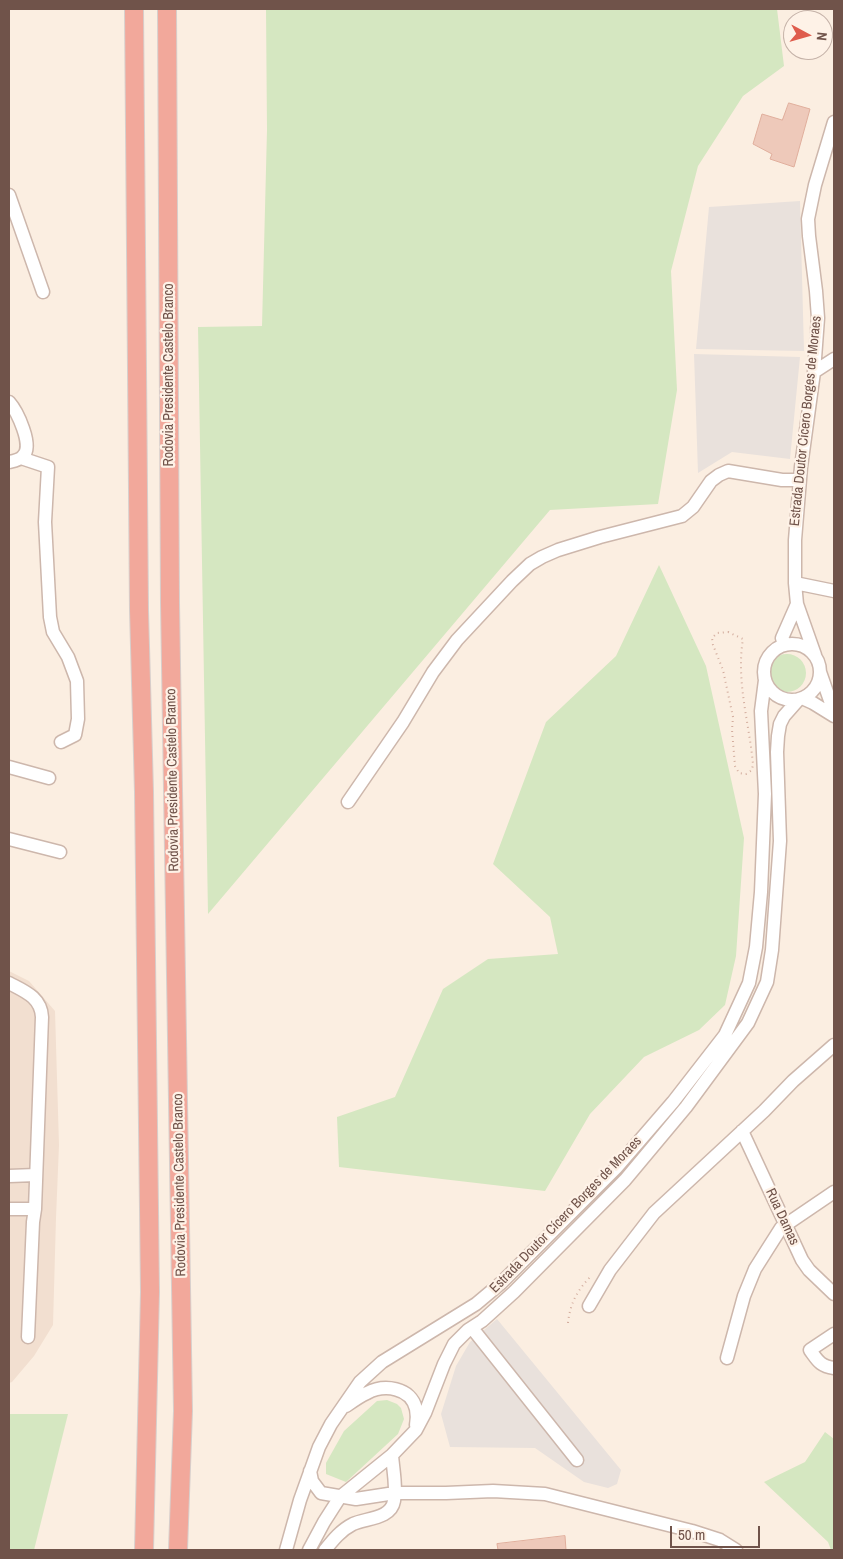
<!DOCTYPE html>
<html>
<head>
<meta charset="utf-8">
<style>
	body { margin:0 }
	#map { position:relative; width:843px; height:1559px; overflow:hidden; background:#fbeee1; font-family:"Archivo Narrow",sans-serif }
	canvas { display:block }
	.frame { position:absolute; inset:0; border:10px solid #70534a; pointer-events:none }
	.north { position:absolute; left:783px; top:10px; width:50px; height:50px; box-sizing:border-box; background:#fef2e7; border:1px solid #c5b2a8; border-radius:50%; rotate:96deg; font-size:14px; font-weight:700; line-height:20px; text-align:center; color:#70534a }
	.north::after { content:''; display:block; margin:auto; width:18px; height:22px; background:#df5c4c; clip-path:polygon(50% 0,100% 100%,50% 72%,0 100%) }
	.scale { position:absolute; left:670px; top:1526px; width:90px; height:22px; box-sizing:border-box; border:2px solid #70534a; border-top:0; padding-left:6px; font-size:15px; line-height:18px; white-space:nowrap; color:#70534a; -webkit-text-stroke:4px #fef2e7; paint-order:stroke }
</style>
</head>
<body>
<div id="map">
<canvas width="843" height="1559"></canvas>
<div class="frame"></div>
<div class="north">N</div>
<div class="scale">50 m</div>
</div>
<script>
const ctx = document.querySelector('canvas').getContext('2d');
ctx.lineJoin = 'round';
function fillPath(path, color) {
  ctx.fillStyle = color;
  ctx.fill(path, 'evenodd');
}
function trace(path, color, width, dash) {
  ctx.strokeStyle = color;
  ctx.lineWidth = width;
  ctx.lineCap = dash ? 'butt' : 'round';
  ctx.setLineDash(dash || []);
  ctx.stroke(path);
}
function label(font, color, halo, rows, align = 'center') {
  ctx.font = font + ' "Archivo Narrow",sans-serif';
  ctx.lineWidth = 4.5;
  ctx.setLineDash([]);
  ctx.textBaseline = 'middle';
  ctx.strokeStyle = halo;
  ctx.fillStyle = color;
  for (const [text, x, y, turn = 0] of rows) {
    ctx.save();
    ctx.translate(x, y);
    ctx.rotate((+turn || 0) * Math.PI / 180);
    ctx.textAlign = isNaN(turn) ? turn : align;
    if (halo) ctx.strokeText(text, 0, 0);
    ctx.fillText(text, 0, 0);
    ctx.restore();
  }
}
const residential = new Path2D(`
	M 9,971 L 29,981 L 55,1011 L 59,1145 L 56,1218 L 53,1325 L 34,1356 L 12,1382 L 9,1383 Z`);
const industrial = new Path2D(`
	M 800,201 L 804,351 L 696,349 L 709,207 Z
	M 694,354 L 800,357 L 790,459 L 732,452 L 698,473 Z
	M 497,1319 L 621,1470 L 617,1484 L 608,1488 L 584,1482 L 535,1448 L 450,1447 L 441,1414 L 456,1366 L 470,1342 Z`);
const green = new Path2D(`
	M 266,9 L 777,9 L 784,66 L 743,96 L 698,166 L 671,271 L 677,390 L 658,504 L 550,510 L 208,914 L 198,327 L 262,326 L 267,130 Z
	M 659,565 L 706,666 L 744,838 L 736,956 L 725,1005 L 699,1030 L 644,1057 L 590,1114 L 545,1191 L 339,1167 L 337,1117 L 395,1097 L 443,989 L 488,959 L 558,954 L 550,917 L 493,864 L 546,722 L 616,656 Z
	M768 673a19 19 0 1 1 38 0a19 19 0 1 1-38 0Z
	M 387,1400 L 397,1404 L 401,1408 L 404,1419 L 398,1434 L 346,1482 L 326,1474 L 326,1463 L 344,1431 L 377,1401 Z
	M 9,1414 L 68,1414 L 34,1550 L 9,1550 Z
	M 825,1432 L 834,1439 L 834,1550 L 831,1550 L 828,1542 L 764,1482 L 805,1462 Z`);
const building = new Path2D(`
	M 789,103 L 810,109 L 794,167 L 770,159 L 772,154 L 753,144 L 762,114 L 782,120 Z
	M 565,1536 L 566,1550 L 498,1550 L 497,1544 Z`);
const path = new Path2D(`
	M 728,632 L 743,639 C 736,681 749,722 753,764 L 752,770 L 746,774 L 739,773 L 735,766 L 732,730 L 733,717 L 723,670 L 713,645 L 712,638 L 717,633 Z
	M 568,1323 C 570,1303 578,1289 592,1275`);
const minor = new Path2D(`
	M 9,195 L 43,292
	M 814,372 L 834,359
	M 9,402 C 17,411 34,446 23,456 C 20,460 14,461 9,462
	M 21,458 L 48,467 L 45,522 L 50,617 L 53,632 L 68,657 L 77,681 L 78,719 L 75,735 L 61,742
	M 795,583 L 834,591
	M764 672a28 28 0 1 1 56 0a28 28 0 1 1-56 0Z
	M 784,645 L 782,638 L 797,604
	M 815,655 L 797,604 L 795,583 L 795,540 L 801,467 L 814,372 L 818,318 L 816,291 L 809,236 L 808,219 L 815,185 L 834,122
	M 820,672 L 834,712
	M 802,698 L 813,703 L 834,716
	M 9,767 L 49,778
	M 348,802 L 403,722 L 433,672 L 457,640 L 512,581 L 530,564 L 542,557 L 558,550 L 600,537 L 682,516 L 693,507 L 711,481 L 719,475 L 728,471 L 782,480 L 800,480
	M 9,839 L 60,852
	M 9,983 C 24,991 41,997 42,1017 L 35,1209 L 33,1222 L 28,1337
	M 742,1131 L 802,1260 L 809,1270 L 834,1294
	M 9,1176 L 36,1175
	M 9,1209 L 35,1209
	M 589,1306 L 610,1270 L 654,1213 L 764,1111 L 793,1081 L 834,1045
	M 472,1328 L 577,1460
	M 834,1334 L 810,1350 C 818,1361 820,1366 834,1368
	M 727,1358 L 744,1296 L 755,1269 L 767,1250 L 781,1228 L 834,1192
	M 346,1406 C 353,1401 360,1396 367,1393 C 384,1384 411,1387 416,1409 C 417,1414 417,1420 416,1425
	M 310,1471 L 312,1481 L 321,1493 L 356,1499 L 395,1493 L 446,1493 L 493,1491 L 545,1494 L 692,1531 L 720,1540 L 736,1550
	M 286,1550 L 300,1500 L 319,1447 L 331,1424 L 360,1382 L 382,1362 L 476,1304 L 501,1283 L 616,1168 L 673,1102 L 725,1035 L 749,983 L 756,947 L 761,892 L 765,794 L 761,711 L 765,680
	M 309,1550 L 324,1522 L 340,1497 L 392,1455 L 416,1430 L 425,1413 L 444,1364 L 454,1344 L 468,1330 L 482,1321 L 514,1292 L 625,1180 L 686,1107 L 748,1023 L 767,982 L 772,950 L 780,841 L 777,752 L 778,736 L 780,724 L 784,716 L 799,699
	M 325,1550 C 333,1540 341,1530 353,1524 C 366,1518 391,1519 394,1501 C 397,1487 393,1470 392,1455`);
const highway = new Path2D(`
	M 134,9 L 139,610 L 144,792 L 150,1292 L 144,1550
	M 167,9 L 170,603 L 183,1411 L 178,1550`);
const streetNames = [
	["Rodovia Presidente Castelo Branco",169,375,-90],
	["Estrada Doutor Cícero Borges de Moraes",806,421,-84],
	["Rodovia Presidente Castelo Branco",173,780,-91],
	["Rodovia Presidente Castelo Branco",180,1185,-91],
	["Estrada Doutor Cícero Borges de Moraes",566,1215,-46],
	["Rua Damas",782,1217,65]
];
fillPath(residential, '#f2dfd0');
fillPath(industrial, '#e9e1dc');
fillPath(green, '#d5e7c1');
fillPath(building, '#eec9ba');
trace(building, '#e0ae9c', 1);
trace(minor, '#cdb7ac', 15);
trace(highway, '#d7cfcc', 20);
trace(path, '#d3ad9e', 2, [1, 4]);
trace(minor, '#fff', 12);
trace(highway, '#f2a89b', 18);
label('14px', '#70534a', '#fef2e7', streetNames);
</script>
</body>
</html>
